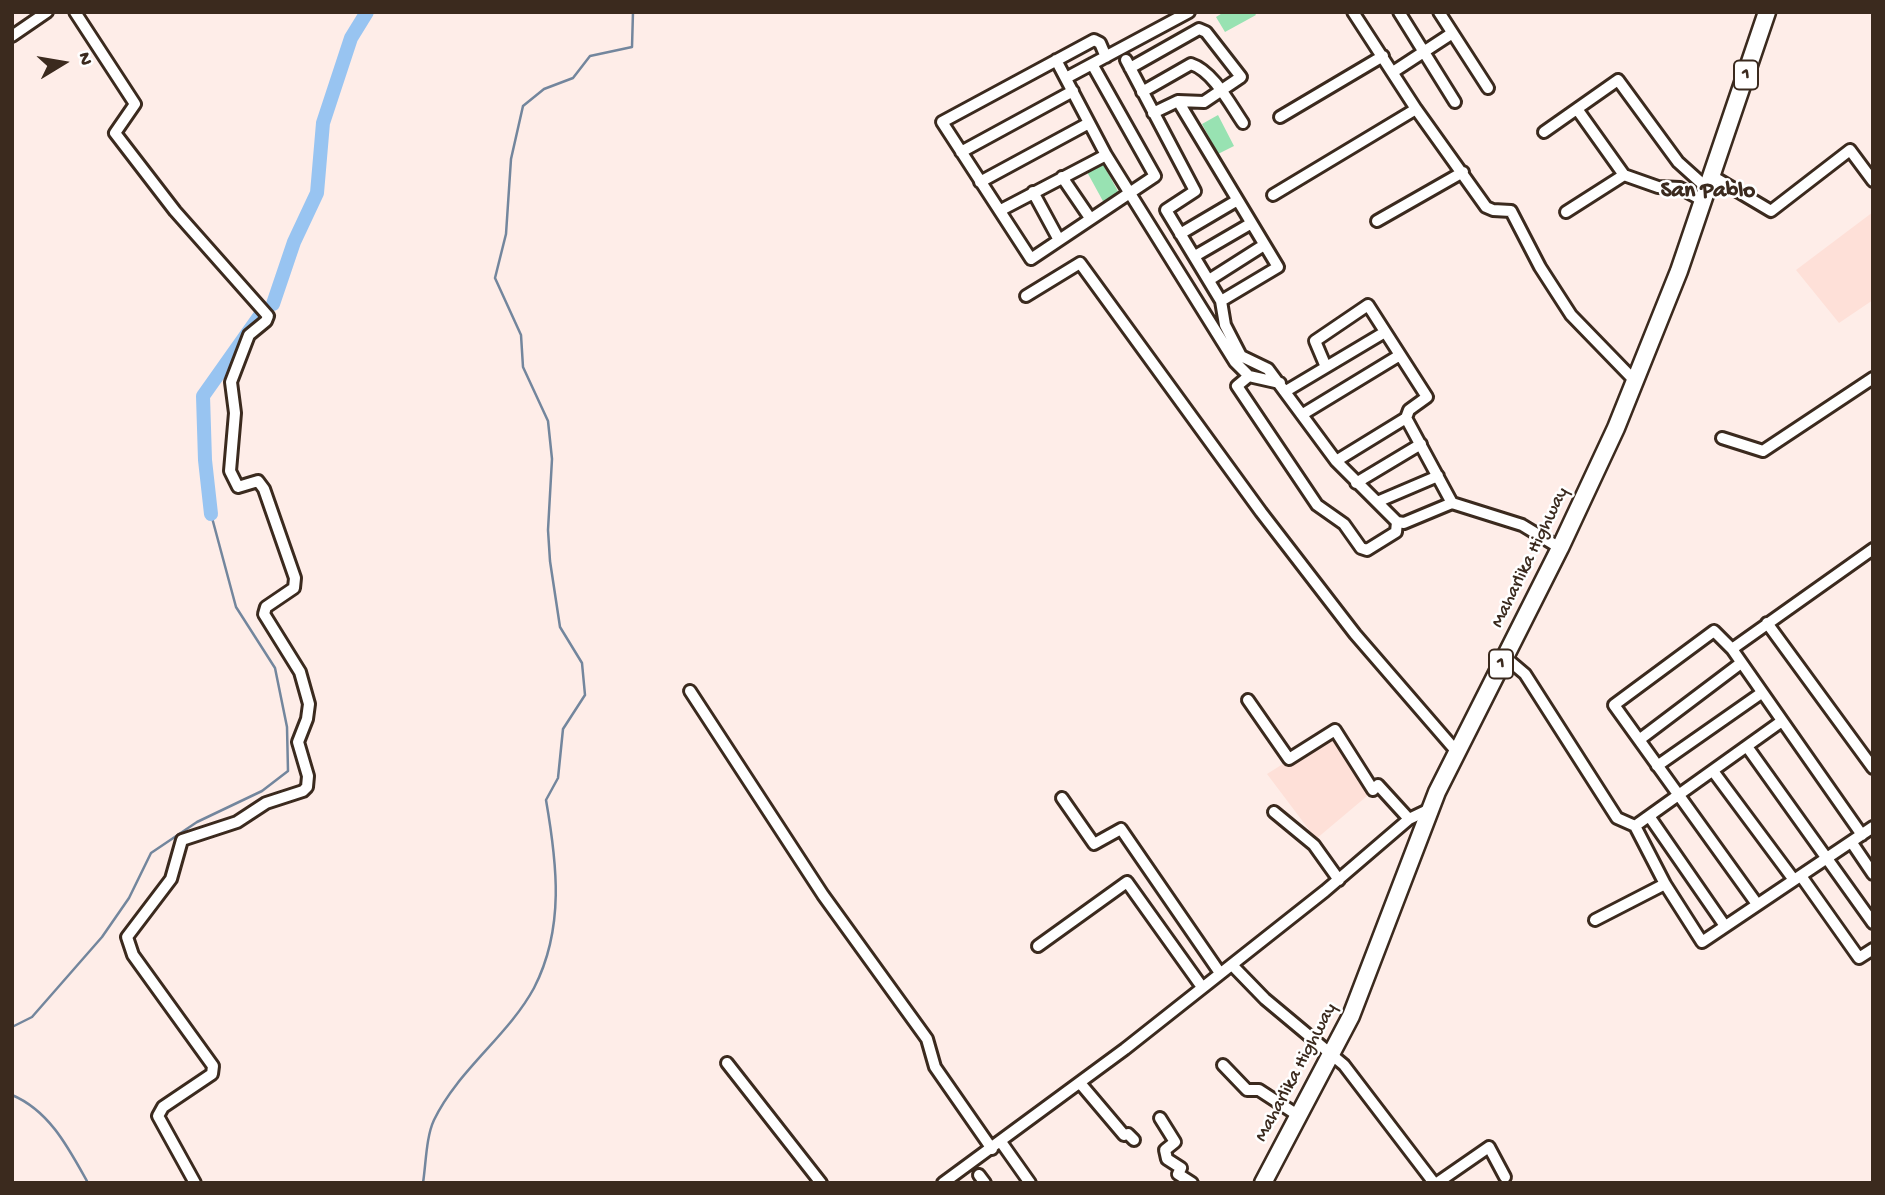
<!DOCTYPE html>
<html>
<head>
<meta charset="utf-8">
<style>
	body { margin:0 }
	#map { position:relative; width:1885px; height:1195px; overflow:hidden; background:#feede8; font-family:"Gochi Hand",sans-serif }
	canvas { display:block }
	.frame { position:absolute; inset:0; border:14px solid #3b2a1e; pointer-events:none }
	.north { position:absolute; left:28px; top:28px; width:70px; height:70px; -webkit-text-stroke:5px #fff; paint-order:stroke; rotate:79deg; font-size:19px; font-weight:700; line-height:28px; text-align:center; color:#3b2a1e }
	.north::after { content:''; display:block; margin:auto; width:24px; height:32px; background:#3b2a1e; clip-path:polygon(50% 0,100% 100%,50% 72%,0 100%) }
</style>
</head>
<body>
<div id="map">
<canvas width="1885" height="1195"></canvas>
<div class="frame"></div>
<div class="north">N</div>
</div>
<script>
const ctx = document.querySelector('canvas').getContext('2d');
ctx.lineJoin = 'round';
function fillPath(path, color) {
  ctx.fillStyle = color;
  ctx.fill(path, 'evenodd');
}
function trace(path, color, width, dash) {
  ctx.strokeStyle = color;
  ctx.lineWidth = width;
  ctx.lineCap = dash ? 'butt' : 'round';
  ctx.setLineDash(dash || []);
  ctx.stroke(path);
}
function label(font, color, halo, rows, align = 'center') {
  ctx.font = font + ' "Gochi Hand",sans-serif';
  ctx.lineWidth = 5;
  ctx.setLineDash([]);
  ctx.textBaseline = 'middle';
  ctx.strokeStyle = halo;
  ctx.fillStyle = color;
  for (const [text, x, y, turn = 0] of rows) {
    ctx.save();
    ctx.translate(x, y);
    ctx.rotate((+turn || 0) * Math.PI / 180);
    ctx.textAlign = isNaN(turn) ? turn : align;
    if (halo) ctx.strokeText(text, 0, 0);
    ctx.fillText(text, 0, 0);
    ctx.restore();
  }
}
const built = new Path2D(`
	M 1873,212 L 1873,300 L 1839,323 L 1796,270 Z
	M 1335,731 L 1373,791 L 1316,839 L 1267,774 Z`);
const green = new Path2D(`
	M 1224,12 L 1254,12 L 1256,15 L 1225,32 L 1216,17 Z
	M 1218,115 L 1234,146 L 1218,154 L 1202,124 Z
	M 1103,164 L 1120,195 L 1104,203 L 1087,172 Z`);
const stream = new Path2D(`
	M 12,1027 L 32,1017 L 102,937 L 129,898 L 151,853 L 197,822 L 262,791 L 288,771 L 287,727 L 275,668 L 236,607 L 211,514
	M 12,1095 C 50,1111 69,1149 88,1183
	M 423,1183 C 426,1164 426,1137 434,1120 C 458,1070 508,1036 534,988 C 565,928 557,863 546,800 L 558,778 L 563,729 L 585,695 L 582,663 L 560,627 L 550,561 L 548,530 L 552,459 L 548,421 L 523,367 L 521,335 L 495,278 L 506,234 L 511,159 L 523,106 L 544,89 L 573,78 L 590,56 L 632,47 L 633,12`);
const river = new Path2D(`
	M 273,304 L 294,242 L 317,193 L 323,123 L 351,38 L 367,12
	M 211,514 L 205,460 L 203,396 L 261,314`);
const minor = new Path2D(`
	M 75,12 L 135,104 L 115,133 L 175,211 L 268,316 L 266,321 L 249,335 L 231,382 L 235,413 L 230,471 L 238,487 L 258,481 L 264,489 L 295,578 L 294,588 L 266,607 L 264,614 L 300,672 L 309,704 L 307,719 L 298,742 L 308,776 L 307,787 L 303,791 L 266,803 L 237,822 L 182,840 L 171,879 L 127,937 L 133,955 L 213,1066 L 212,1074 L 163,1107 L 158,1116 L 195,1183
	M 1353,12 L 1416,109 L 1486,207 L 1493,210 L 1511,211 L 1540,267 L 1571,315 L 1635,381
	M 1399,12 L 1455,102
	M 1439,12 L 1488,88
	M 12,36 L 47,12
	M 1056,60 L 1106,155 L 1235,362 L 1249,376 L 1280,383
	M 1126,60 L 1195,191 L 1166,210 L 1221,301 L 1225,325 L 1241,356 L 1268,369 L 1336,461 L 1397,522 L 1404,523 L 1452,503 L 1522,525 L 1560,548
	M 1092,64 L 1155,176 L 1031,259 L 942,122 L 1094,40 L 1100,43 L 1106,57
	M 1130,68 L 1199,29 L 1206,32 L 1241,77 L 1204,102 L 1178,101 L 1153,113
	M 1393,72 L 1451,34
	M 1066,78 L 1189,12
	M 1142,92 L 1191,64 C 1213,71 1230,104 1243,123
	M 1178,101 L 1278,267 L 1221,301
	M 1577,109 L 1624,175 L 1658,187 L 1680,188 L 1704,201
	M 1280,117 L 1383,56
	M 1544,132 L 1618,80 L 1678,162 L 1708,189
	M 961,152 L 1073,91
	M 1712,176 L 1771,211 L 1850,150 L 1873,181
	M 1062,177 L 1090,218
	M 980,182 L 1089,123
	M 1033,192 L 1059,240
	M 1273,195 L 1416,109
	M 1001,210 L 1106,155
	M 1566,212 L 1624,175
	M 1377,221 L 1463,172
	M 1180,234 L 1236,201
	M 1195,256 L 1250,224
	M 1209,280 L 1264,245
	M 1026,296 L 1080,263 L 1261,512 L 1355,634 L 1457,752
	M 1326,367 L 1315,341 L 1368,305 L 1427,397 L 1409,410 L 1406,418 L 1336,461
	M 1249,376 L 1237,386 L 1317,505 L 1344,524 L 1361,548 L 1367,550 L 1396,532 L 1397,522
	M 1286,391 L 1385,332
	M 1303,414 L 1400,355
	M 1406,418 L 1452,503
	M 1722,438 L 1763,451 L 1873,378
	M 1356,483 L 1421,444
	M 1377,502 L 1438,476
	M 1767,623 L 1873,768
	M 1732,649 L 1873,549
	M 1505,657 L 1525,674 L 1617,818 L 1635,826 L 1665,884 L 1702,942 L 1873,827
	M 690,691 L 823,895 L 927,1039 L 935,1067 L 992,1149
	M 1248,700 L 1289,759 L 1335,730 L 1373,790 L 1378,785 L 1409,819
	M 1639,740 L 1741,663
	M 1748,748 L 1873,923
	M 1657,766 L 1760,694
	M 1713,771 L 1794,880
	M 1062,798 L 1094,844 L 1121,829 L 1220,973
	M 1274,812 L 1314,845 L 1339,880
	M 1649,816 L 1725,926
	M 1635,826 L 1782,721
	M 1852,843 L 1873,874
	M 1801,876 L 1859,958 L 1873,949
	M 1757,904 L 1614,705 L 1714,631 L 1732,649 L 1862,835
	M 1595,920 L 1665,884
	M 1038,946 L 1127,882 L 1202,987
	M 1232,965 L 1265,999 L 1344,1065 L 1434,1183
	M 727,1063 L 821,1183
	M 1223,1065 L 1247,1090 L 1259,1090 L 1299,1116
	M 1080,1083 L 1124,1135 L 1128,1134 L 1134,1140
	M 1160,1118 L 1175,1142 L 1165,1150 L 1167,1159 L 1181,1168 L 1178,1174 L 1192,1183
	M 1001,1142 L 1030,1183
	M 979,1175 L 985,1183
	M 943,1183 L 1125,1049 L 1325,891 L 1409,819 L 1430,809
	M 1437,1183 L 1489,1147 L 1505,1177`);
const highway = new Path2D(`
	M 1263,1183 L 1351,1016 L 1437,792 L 1560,548 L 1616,428 L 1679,271 L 1767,12`);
const shields = [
	[1746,75,24],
	[1501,664,24]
];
const shieldNames = [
	["1",1746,75],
	["1",1501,664]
];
const streetNames = [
	["Maharlika Highway",1531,558,-64],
	["Maharlika Highway",1297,1073,-62]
];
const quarterNames = [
	["San Pablo",1708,192]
];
fillPath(built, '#fee0d8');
fillPath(green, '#98e2b2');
trace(stream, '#73869d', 2.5);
trace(river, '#98c4f1', 14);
trace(minor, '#3b2a1e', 16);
trace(highway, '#3b2a1e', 21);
trace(minor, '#fff', 10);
trace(highway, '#fff', 16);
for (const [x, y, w] of shields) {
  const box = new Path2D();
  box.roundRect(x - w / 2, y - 14.5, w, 29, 5);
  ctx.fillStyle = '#fff';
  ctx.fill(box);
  trace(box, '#3b2a1e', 2);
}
label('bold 18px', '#3b2a1e', null, shieldNames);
label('19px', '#3b2a1e', '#fff', streetNames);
label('bold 23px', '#3b2a1e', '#fff', quarterNames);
</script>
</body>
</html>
